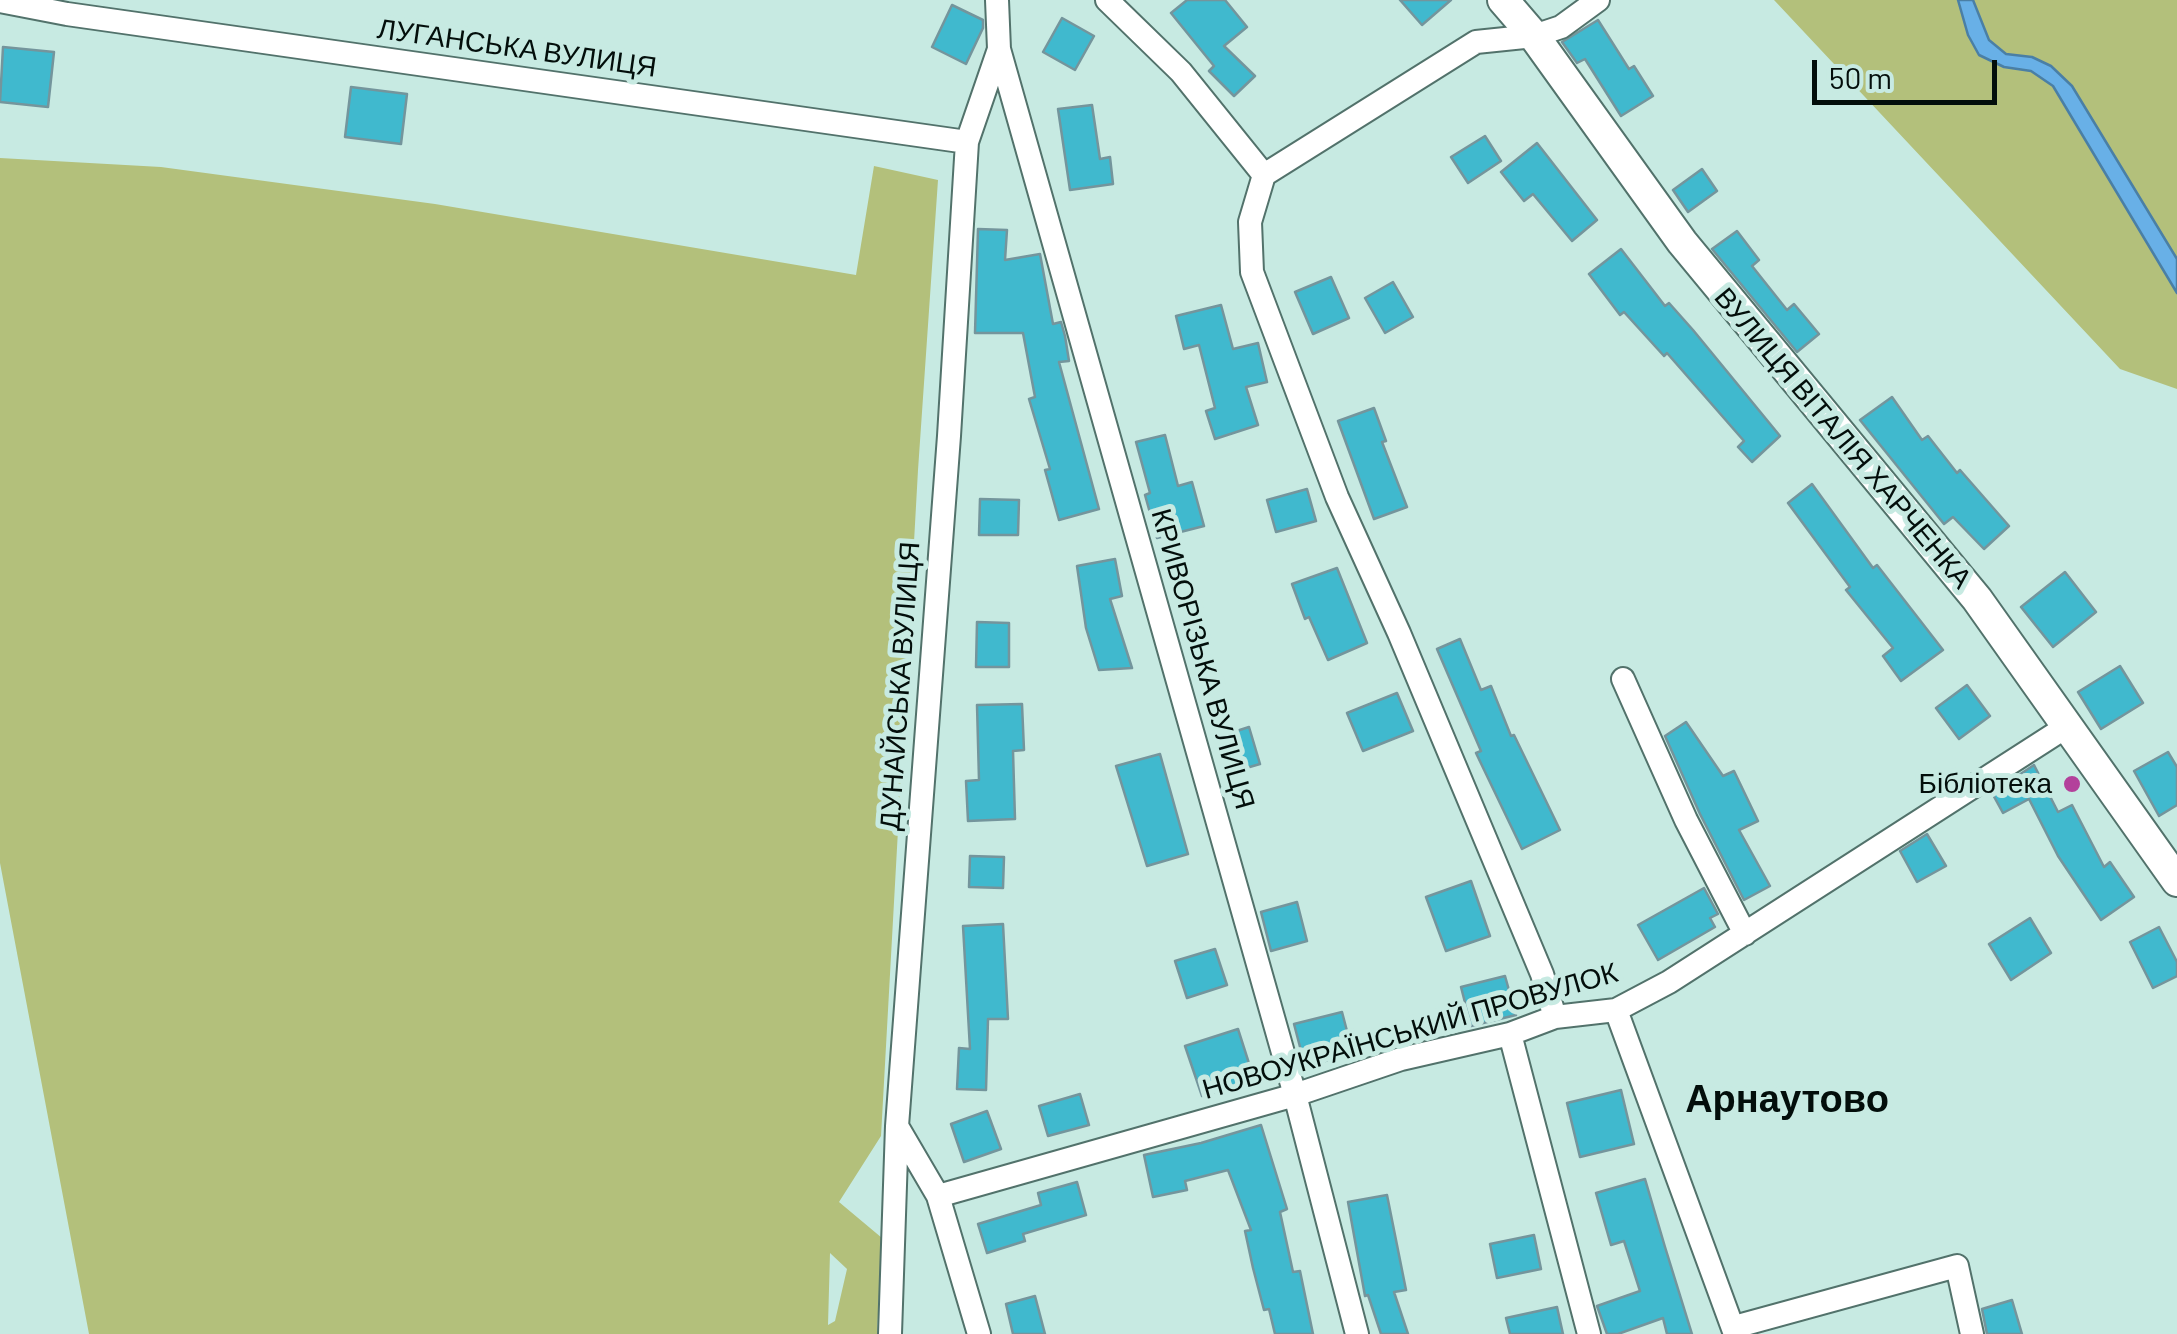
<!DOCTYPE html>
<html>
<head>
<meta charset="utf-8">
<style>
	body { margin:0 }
	#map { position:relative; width:2177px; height:1334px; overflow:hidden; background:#c7eae2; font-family:Barlow,sans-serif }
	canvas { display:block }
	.scale { position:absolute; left:1812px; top:60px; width:185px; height:45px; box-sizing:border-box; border:5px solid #030e0b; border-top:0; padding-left:12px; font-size:30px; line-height:35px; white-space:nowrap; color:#030e0b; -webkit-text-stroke:8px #c7eae2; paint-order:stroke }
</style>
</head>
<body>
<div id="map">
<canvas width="2177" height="1334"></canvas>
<div class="scale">50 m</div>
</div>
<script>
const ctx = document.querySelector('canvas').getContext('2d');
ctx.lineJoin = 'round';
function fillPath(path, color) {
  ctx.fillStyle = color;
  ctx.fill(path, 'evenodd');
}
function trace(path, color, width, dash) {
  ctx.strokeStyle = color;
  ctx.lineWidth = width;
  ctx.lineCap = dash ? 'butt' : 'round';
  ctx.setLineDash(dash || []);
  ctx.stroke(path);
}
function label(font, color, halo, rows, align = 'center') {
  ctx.font = font + ' Barlow,sans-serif';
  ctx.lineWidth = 10;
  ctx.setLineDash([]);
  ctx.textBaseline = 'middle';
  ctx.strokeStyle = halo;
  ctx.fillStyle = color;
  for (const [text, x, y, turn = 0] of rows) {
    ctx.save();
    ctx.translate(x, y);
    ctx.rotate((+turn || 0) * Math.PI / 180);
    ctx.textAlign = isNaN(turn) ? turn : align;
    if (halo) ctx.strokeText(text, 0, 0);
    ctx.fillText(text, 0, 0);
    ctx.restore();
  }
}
const green = new Path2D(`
	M 1774,0 L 1958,0 L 1968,35 L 2004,67 L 2031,71 L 2053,86 L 2177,293 L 2177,389 L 2120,369 Z
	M 1973,0 L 2177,0 L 2177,259 L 2072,86 L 2032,57 L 2006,54 L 1989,40 Z
	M 0,158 L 161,167 L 435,204 L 856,275 L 874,166 L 938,180 L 918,470 L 881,1136 L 839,1202 L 882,1238 L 877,1334 L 89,1334 L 0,863 ZM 830,1253 L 847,1269 L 835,1321 L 828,1325 Z`);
const water = new Path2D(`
	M 1958,0 L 1973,0 L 1989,40 L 2006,54 L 2032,57 L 2051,66 L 2072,86 L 2177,259 L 2177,293 L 2053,86 L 2031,71 L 2004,67 L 1979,55 L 1968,35 Z`);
const building = new Path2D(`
	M 1187,0 L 1225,0 L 1247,27 L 1224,46 L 1255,76 L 1234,96 L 1209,71 L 1214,66 L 1171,13 Z
	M 1400,0 L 1451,0 L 1422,25 Z
	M 952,5 L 983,20 L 983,28 L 966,64 L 932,47 Z
	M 1062,18 L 1094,36 L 1075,70 L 1043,52 Z
	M 1598,20 L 1629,69 L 1634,66 L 1653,96 L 1621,116 L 1585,59 L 1577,63 L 1562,42 Z
	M 3,47 L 54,52 L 48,107 L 0,102 Z
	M 351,87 L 407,94 L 401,144 L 345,137 Z
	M 1092,105 L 1100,159 L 1110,157 L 1113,184 L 1070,190 L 1058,109 Z
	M 1485,136 L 1501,161 L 1468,183 L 1451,157 Z
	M 1537,143 L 1597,220 L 1572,241 L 1533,194 L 1524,201 L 1501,172 Z
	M 1702,169 L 1717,191 L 1688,212 L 1673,190 Z
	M 978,229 L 1007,230 L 1005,260 L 1040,254 L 1053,324 L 1061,322 L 1065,336 L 1069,361 L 1059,362 L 1099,509 L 1059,520 L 1045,470 L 1050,469 L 1029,399 L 1035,397 L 1023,333 L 975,333 Z
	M 1737,231 L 1759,260 L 1752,266 L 1787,310 L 1794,304 L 1819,334 L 1797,352 L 1712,249 Z
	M 1621,249 L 1665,306 L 1669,303 L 1693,330 L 1780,436 L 1752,462 L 1738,447 L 1744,441 L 1667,353 L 1664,356 L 1624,312 L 1620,315 L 1589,274 Z
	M 1331,277 L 1349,318 L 1313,334 L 1295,292 Z
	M 1393,282 L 1413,317 L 1385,333 L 1365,298 Z
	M 1221,305 L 1233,349 L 1258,343 L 1267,382 L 1246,387 L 1258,425 L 1215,439 L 1206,411 L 1215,408 L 1199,345 L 1184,349 L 1176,316 Z
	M 1892,397 L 1922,440 L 1928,436 L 1957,473 L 1960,470 L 2009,526 L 1984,549 L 1953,517 L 1944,524 L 1860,420 Z
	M 1374,408 L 1386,441 L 1382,442 L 1407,507 L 1374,519 L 1338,421 Z
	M 1165,435 L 1178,486 L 1192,482 L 1204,526 L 1157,538 L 1145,495 L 1150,493 L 1136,442 Z
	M 1812,484 L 1873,568 L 1877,565 L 1943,650 L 1901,681 L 1883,656 L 1893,648 L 1846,590 L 1850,587 L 1788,503 Z
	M 1307,489 L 1316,521 L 1276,532 L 1267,500 Z
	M 980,499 L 1019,500 L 1018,535 L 979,535 Z
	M 1115,559 L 1122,596 L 1110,599 L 1132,668 L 1099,670 L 1086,628 L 1077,566 Z
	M 1337,568 L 1367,643 L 1328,660 L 1309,617 L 1305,619 L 1292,584 Z
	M 2065,572 L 2096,612 L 2053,647 L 2021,607 Z
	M 977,622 L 1009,623 L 1009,667 L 976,667 Z
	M 1460,639 L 1481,690 L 1491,686 L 1511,736 L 1514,735 L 1560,830 L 1522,849 L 1476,753 L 1481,751 L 1437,649 Z
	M 2120,666 L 2143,703 L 2101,729 L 2078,692 Z
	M 1967,685 L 1990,716 L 1959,739 L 1936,708 Z
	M 1397,693 L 1413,731 L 1363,751 L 1347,713 Z
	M 1022,704 L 1024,750 L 1013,751 L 1015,819 L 968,821 L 966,781 L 979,780 L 977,705 Z
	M 1686,722 L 1723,776 L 1734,771 L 1758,821 L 1739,830 L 1770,886 L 1744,900 L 1700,814 L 1665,736 Z
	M 1249,727 L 1260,764 L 1229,773 L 1218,737 Z
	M 2168,752 L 2177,767 L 2177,805 L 2159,816 L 2134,771 Z
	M 1160,754 L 1188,854 L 1147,866 L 1116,766 Z
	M 2034,765 L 2058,812 L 2072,805 L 2104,867 L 2110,862 L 2134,897 L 2101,920 L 2058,856 L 2029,799 L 2003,813 L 1992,793 Z
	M 1927,834 L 1946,866 L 1917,882 L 1900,851 Z
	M 970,856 L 1004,857 L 1003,888 L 969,887 Z
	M 1471,881 L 1490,936 L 1446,951 L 1426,897 Z
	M 1704,888 L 1718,914 L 1710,918 L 1715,927 L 1658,960 L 1638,925 Z
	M 1297,902 L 1307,941 L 1271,951 L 1261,912 Z
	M 2030,918 L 2051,953 L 2011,980 L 1989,944 Z
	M 1003,924 L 1008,1019 L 988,1019 L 986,1090 L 957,1089 L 959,1048 L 970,1049 L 963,926 Z
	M 2159,927 L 2177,962 L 2177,976 L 2153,988 L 2130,942 Z
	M 1215,949 L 1227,985 L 1187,998 L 1175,961 Z
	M 1505,976 L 1516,1015 L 1471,1026 L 1461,987 Z
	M 1342,1012 L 1353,1054 L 1305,1066 L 1294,1024 Z
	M 1238,1029 L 1254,1079 L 1202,1096 L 1185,1046 Z
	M 1621,1090 L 1634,1144 L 1580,1157 L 1567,1103 Z
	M 1080,1094 L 1089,1125 L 1048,1136 L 1039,1106 Z
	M 987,1111 L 1001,1149 L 964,1162 L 951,1124 Z
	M 1261,1125 L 1287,1209 L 1280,1212 L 1293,1272 L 1300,1271 L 1313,1334 L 1275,1334 L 1269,1309 L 1264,1310 L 1253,1268 L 1245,1231 L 1251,1230 L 1228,1170 L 1185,1181 L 1187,1190 L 1153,1197 L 1144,1155 L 1201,1143 Z
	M 1645,1179 L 1665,1247 L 1692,1334 L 1667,1334 L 1663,1318 L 1618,1334 L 1607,1334 L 1597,1306 L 1640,1291 L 1624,1241 L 1611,1245 L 1596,1193 Z
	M 1077,1182 L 1086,1215 L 1023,1234 L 1025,1241 L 987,1253 L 978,1224 L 1041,1205 L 1038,1193 Z
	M 1387,1195 L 1406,1290 L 1394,1292 L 1408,1334 L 1381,1334 L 1368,1295 L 1365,1296 L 1348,1202 Z
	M 1534,1235 L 1541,1269 L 1497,1278 L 1490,1244 Z
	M 1035,1296 L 1045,1334 L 1013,1334 L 1006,1304 Z
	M 2012,1300 L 2022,1334 L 1987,1334 L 1982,1309 Z
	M 1557,1307 L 1563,1334 L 1510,1334 L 1506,1318 Z`);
const minor = new Path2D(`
	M 997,0 L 999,49 L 1295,1095 L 1357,1334
	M 1107,0 L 1181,72 L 1264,175
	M 0,1 L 67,14 L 967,142
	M 1264,175 L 1250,222 L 1252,272 L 1337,497 L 1399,633 L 1542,974 L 1555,1017
	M 1264,175 L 1476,42 L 1534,36 L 1561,27 L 1598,0
	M 1623,679 L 1686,820 L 1745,934
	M 1616,1010 L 1735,1334
	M 1510,1034 L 1589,1334
	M 897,1126 L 938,1196 L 979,1334
	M 938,1196 L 1295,1095 L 1401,1059 L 1510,1034 L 1555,1017 L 1616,1010 L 1669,982 L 2069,725
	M 1734,1327 L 1957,1266 L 1972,1334
	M 890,1334 L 897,1126 L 949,436 L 967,142 L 999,49`);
const tertiary = new Path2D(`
	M 1503,0 L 1534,36 L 1682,242 L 1977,599 L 2177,881`);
const markers = [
	[2072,784,10,"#b3419b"]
];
const streetNames = [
	["ЛУГАНСЬКА ВУЛИЦЯ",517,48,8],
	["ВУЛИЦЯ ВІТАЛІЯ ХАРЧЕНКА",1843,438,50],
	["КРИВОРІЗЬКА ВУЛИЦЯ",1203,659,74],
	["ДУНАЙСЬКА ВУЛИЦЯ",900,686,-86],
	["НОВОУКРАЇНСЬКИЙ ПРОВУЛОК",1410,1031,-16]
];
const poiNames = [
	["Бібліотека",2052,784]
];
const districtNames = [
	["Арнаутово",1787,1099]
];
fillPath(green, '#b3c07b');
fillPath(water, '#68b0e7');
trace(water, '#4a7fa5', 2.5);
fillPath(building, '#40b9ce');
trace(building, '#74959c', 2.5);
trace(minor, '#52726b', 26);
trace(tertiary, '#52726b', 34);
trace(minor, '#fff', 22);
trace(tertiary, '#fff', 30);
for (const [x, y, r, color] of markers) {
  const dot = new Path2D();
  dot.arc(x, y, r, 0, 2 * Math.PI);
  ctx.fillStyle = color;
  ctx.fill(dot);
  trace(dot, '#c7eae2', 4);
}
label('28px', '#030e0b', '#c7eae2', streetNames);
label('28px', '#030e0b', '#c7eae2', poiNames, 'right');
label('bold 38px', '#030e0b', '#c7eae2', districtNames);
</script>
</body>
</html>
